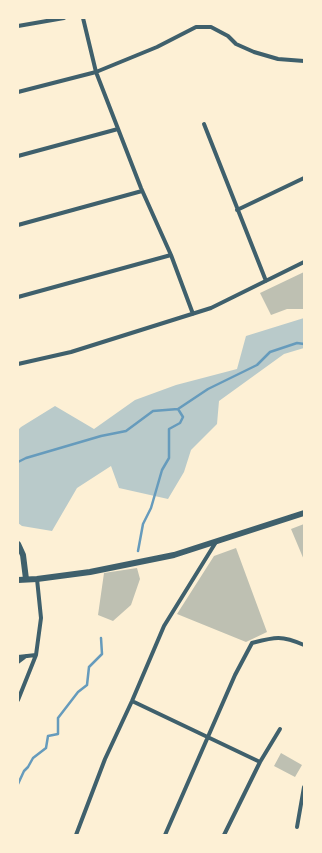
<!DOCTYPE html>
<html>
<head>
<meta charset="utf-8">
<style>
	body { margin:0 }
	#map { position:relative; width:322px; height:853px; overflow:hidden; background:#fdf0d5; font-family:"Titillium Web",sans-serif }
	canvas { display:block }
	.frame { position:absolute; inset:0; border:19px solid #fdf0d5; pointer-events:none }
</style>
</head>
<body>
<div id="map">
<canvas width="322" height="853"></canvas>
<div class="frame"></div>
</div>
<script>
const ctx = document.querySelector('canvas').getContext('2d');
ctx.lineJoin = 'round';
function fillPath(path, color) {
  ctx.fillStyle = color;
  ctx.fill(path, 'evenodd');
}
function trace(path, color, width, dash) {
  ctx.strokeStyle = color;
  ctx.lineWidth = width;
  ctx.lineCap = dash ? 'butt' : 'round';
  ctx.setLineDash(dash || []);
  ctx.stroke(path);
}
const green = new Path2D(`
	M 304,318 L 304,348 L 284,354 L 219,401 L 217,424 L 191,450 L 184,472 L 168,499 L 119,488 L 111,466 L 77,488 L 52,531 L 22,526 L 18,523 L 18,430 L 21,427 L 55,406 L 94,429 L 135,400 L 176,385 L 237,369 L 246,336 Z`);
const stream = new Path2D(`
	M 18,462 L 26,458 L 101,436 L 126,431 L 153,411 L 178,409 L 208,389 L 257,365 L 270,352 L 297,343 L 304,344
	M 138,551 L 143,524 L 151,508 L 162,470 L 169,458 L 169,429 L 180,423 L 183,417 L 178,409
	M 18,784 L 24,771 L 28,767 L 33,758 L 46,748 L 48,736 L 58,734 L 58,718 L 78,692 L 87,685 L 89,667 L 102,654 L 101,638`);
const building = new Path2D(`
	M 304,272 L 304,309 L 287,309 L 271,315 L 260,293 Z
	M 304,524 L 304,560 L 291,529 Z
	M 236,548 L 267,632 L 246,642 L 177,614 L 214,556 Z
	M 137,568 L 140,579 L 131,605 L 113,621 L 98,615 L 104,573 Z
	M 281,753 L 302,765 L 295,777 L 274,766 Z`);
const minor = new Path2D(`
	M 83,18 L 96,72 L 141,188 L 171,255 L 193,314
	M 18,26 L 64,18
	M 18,92 L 96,72 L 157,47 L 196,27 L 211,27 L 228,36 L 236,44 L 254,52 L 278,59 L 304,61
	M 204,124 L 266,281
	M 18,156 L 118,129
	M 237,210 L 304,178
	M 18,225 L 142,191
	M 18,297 L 171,255
	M 18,364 L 71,352 L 211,308 L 304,262
	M 18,657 L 36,655
	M 18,662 L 26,656
	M 18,700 L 36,655 L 41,618 L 37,579
	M 132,701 L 260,762
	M 297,827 L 304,787
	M 76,835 L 105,759 L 132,701 L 164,626 L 216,542
	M 165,835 L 235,675 L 252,643 C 275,637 281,635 304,645
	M 224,835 L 260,762 L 280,729`);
const tertiary = new Path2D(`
	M 18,544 L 23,555 L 26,579
	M 18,580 L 37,579 L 90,572 L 174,555 L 304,513`);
fillPath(green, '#b9caca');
trace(stream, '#669bbc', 2.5);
fillPath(building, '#bec0b2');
trace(minor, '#3f606c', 4);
trace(tertiary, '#3f606c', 6);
</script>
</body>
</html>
